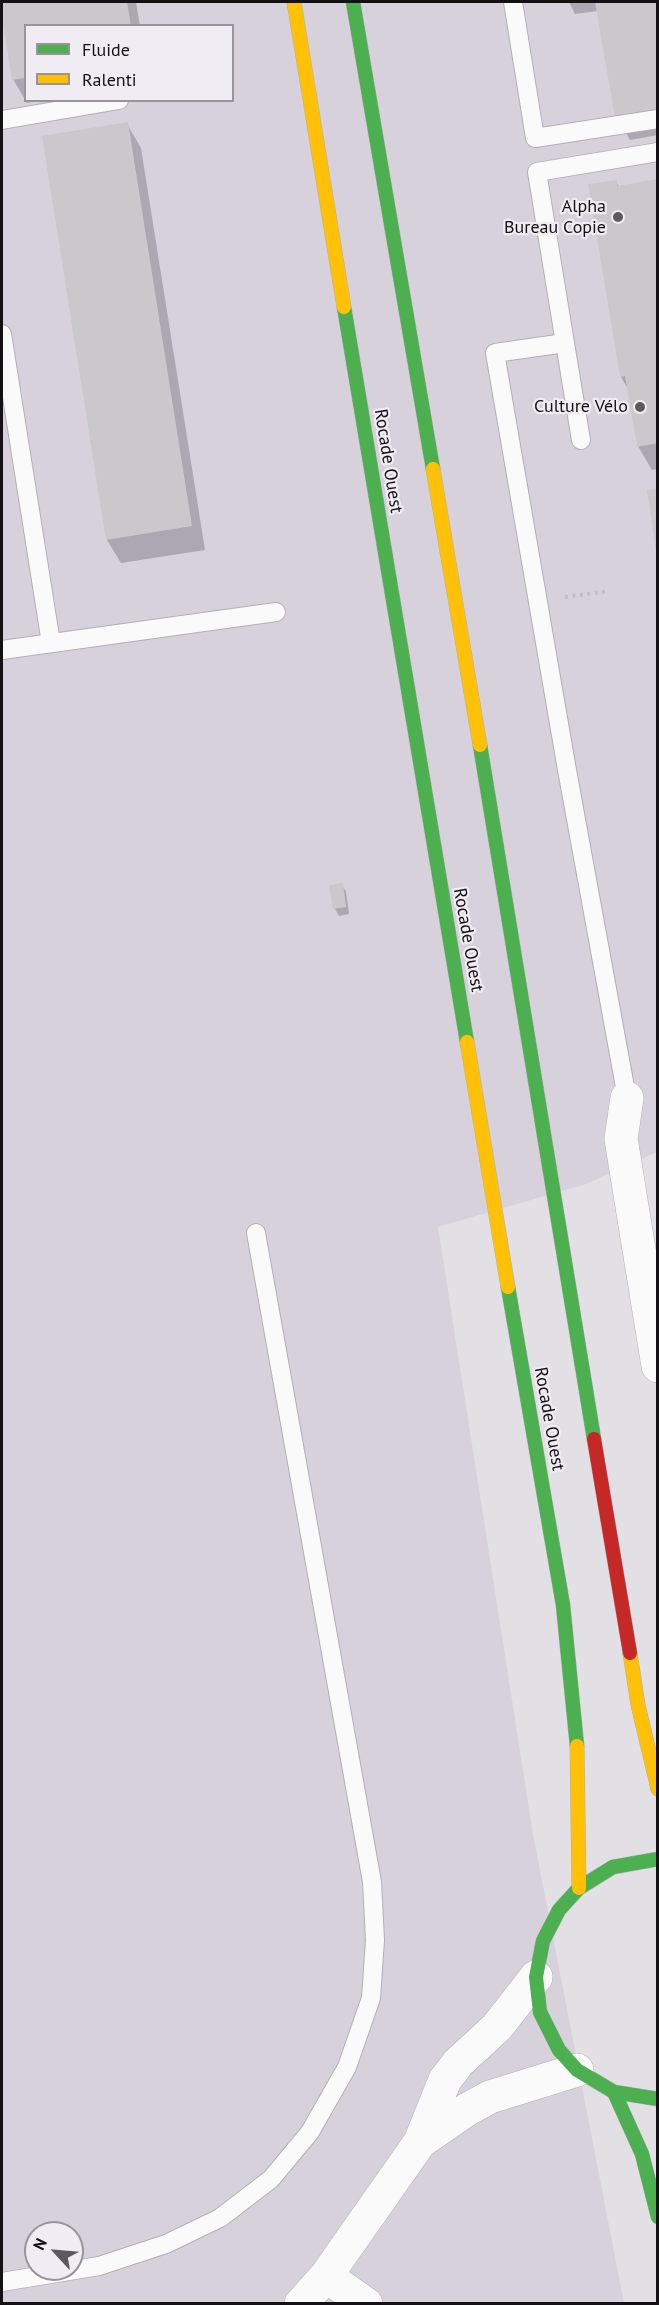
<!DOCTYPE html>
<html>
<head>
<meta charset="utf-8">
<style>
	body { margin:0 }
	#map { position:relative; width:659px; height:2305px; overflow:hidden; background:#e3e0e5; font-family:"PT Sans",sans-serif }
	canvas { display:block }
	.frame { position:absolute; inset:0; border:3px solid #131114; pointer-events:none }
	.legend { position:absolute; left:24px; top:24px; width:210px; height:78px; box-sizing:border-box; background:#f0ecf3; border:2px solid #98949a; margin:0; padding:8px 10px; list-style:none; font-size:18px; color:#131114 }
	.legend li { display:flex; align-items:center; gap:12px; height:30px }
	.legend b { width:30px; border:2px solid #98949a }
	.north { position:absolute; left:24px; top:2221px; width:60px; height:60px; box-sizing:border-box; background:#f0ecf3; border:2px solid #98949a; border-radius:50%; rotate:296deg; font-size:16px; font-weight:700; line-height:24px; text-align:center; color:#131114 }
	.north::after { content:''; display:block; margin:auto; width:21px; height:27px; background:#5c595d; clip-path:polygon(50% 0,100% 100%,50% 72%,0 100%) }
</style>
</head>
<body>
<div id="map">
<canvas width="659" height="2305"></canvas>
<div class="frame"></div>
<ul class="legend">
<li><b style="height:8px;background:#4caf50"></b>Fluide</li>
<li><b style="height:8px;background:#ffc107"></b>Ralenti</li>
</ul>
<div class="north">N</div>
</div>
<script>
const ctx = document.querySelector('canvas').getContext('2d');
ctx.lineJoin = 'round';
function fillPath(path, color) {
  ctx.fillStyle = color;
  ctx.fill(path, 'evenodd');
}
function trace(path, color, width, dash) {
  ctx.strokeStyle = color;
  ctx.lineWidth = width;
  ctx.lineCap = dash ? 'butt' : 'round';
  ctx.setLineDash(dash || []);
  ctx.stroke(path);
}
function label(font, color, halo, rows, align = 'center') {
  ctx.font = font + ' "PT Sans",sans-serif';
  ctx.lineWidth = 4.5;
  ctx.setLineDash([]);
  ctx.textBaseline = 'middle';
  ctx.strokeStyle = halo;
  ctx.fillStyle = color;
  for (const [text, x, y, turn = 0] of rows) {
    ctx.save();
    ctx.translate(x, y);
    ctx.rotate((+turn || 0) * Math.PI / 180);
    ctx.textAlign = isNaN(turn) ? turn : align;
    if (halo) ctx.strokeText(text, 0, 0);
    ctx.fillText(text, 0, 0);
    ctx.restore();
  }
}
const built = new Path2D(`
	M 2,2 L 657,2 L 657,1152 L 586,1184 L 438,1227 L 533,1834 L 624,2303 L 2,2304 ZM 26,26 L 232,26 L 232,100 L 26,100 ZM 36,2233 L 72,2233 L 72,2269 L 36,2269 Z`);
const shadow = new Path2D(`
	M 2,2 L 136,2 L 140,26 L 26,26 L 26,100 L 42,100 L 27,103 L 13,79 Z
	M 569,2 L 658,2 L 658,135 L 630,140 L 616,116 L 598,11 L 575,14 Z
	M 127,124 L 141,148 L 205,550 L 121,563 L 107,540 Z
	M 658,181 L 658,469 L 652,470 L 638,446 L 629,391 L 621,377 L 616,182 L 619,187 Z
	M 342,885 L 346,892 L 349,914 L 339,916 L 335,909 Z`);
const building = new Path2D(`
	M 2,2 L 127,2 L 131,26 L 26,26 L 26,78 L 12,80 L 2,16 Z
	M 595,2 L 658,2 L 658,110 L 615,117 Z
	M 128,122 L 192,526 L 106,540 L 42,136 Z
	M 658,179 L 658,443 L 637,447 L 625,376 L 620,377 L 588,184 L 617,180 L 617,186 Z
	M 658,489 L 658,551 L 656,551 L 647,490 Z
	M 343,883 L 346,907 L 333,909 L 329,885 Z`);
const path = new Path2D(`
	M 565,597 L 609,591`);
const lane = new Path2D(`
	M 513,2 L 535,138 L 658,119
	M 2,120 L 119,100
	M 2,334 L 51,643
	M 565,343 L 581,440
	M 2,650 L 276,612
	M 627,1098 L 567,770 L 495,353 L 565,343 L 537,172 L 658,152
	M 2,2282 L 99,2266 L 166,2244 L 220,2218 L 271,2179 L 310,2132 L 347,2067 L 371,1998 L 375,1940 L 372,1882 L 256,1233`);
const street = new Path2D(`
	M 627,1098 L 621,1139 L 658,1366
	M 420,2142 L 468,2109 L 490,2097 L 577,2070
	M 326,2276 L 366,2304
	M 301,2304 L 326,2276 L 420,2142 L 445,2080 L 458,2063 L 497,2027 L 536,1977`);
const fast = new Path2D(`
	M 353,2 L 433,469
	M 344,307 L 467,1042
	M 480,745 L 594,1439
	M 508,1287 L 563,1605 L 577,1746
	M 658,1859 L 613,1867 L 579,1888 L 559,1910 L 543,1941 L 536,1977 L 540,2012 L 559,2050 L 577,2070 L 614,2092 L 658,2099
	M 614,2092 L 642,2154 L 658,2217`);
const slow = new Path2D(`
	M 294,2 L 344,307
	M 433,469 L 480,745
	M 467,1042 L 508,1287
	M 630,1653 L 638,1705 L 658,1789
	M 577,1746 L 579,1888`);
const jam = new Path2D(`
	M 594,1439 L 630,1653`);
const markers = [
	[618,217,6,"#5c595d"],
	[640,407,6,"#5c595d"]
];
const poiNames = [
	["Alpha",606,207],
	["Bureau Copie",606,228],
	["Culture Vélo",628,407]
];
const streetNames = [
	["Rocade Ouest",388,461,81],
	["Rocade Ouest",468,940,80],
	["Rocade Ouest",549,1419,80]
];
fillPath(built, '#d7d1dc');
fillPath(shadow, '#0003');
fillPath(building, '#cac8cc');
trace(lane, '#b2b0b4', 20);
trace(street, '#b2b0b4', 34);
trace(fast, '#b2b0b4', 15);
trace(slow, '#b2b0b4', 15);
trace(jam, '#b2b0b4', 15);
trace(path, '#c1c0c1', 4, [3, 4.5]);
trace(lane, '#fbfafb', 18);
trace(street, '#fbfafb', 33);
trace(fast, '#4caf50', 14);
trace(slow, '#ffc107', 14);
trace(jam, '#c62828', 14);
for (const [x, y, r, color] of markers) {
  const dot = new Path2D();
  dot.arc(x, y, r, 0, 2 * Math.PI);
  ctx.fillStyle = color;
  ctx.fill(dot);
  trace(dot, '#f0ecf3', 2);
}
label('18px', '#131114', '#f0ecf3', poiNames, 'right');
label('18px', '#131114', '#f0ecf3', streetNames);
</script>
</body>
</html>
